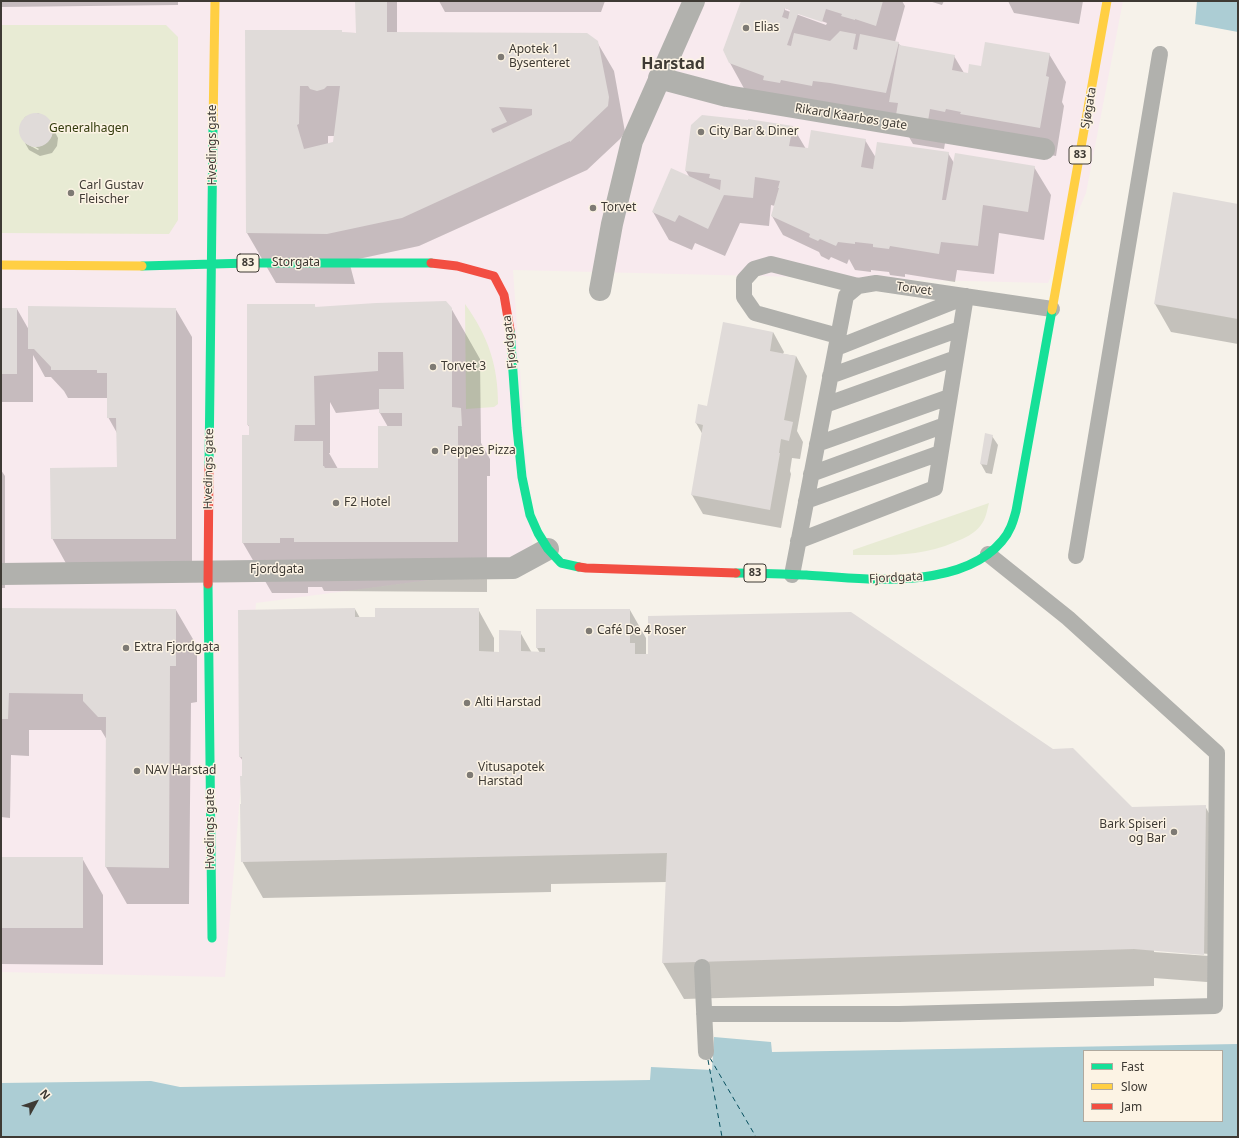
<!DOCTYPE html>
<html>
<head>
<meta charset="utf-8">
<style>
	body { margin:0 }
	#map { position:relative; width:1239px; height:1138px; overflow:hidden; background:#f6f2ea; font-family:"Noto Sans",sans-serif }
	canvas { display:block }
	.frame { position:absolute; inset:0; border:2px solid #3e3a34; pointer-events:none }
	.legend { position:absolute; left:1083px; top:1050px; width:140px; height:72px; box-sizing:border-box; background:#fcf3e4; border:1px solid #b0a99e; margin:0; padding:5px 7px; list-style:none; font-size:12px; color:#3e3a34 }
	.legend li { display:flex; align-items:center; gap:8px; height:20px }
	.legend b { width:20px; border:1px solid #b0a99e }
	.north { position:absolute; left:16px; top:1082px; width:40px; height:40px; -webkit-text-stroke:3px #fcf3e4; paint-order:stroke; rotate:50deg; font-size:11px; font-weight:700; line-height:16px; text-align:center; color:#3e3a34 }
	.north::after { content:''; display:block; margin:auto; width:14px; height:18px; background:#3e3a34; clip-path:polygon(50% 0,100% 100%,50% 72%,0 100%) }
</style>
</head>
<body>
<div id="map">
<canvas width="1239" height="1138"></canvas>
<div class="frame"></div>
<ul class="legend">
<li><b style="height:5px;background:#16e098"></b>Fast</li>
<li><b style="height:5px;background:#ffcf43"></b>Slow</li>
<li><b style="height:5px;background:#f24e42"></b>Jam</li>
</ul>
<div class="north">N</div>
</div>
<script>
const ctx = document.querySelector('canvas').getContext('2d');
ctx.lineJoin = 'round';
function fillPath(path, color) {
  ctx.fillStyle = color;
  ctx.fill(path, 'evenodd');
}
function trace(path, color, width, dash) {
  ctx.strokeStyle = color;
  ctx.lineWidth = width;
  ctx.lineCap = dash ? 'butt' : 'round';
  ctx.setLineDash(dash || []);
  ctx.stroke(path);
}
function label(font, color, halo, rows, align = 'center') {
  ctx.font = font + ' "Noto Sans",sans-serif';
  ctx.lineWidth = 3;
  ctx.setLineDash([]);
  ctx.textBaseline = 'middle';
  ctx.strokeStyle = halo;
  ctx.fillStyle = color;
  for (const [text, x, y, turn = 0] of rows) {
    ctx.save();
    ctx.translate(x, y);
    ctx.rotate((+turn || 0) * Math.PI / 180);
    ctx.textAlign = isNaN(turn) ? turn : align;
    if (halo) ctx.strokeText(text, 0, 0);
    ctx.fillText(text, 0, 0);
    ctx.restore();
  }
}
const commercial = new Path2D(`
	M 1,1 L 1123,1 L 1086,193 L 1048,283 L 513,270 L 534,566 L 256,603 L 225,977 L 1,972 Z`);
const green = new Path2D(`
	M 1,25 L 166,25 L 178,37 L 178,220 L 169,234 L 1,233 Z
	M 465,304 C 488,336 498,365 498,404 L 494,407 L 466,409 Z
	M 989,503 C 987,510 986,519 981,525 C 974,534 965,538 955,542 C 921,557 889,555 853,555 L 853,550 Z`);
const water = new Path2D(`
	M 1197,1 L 1238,1 L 1238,32 L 1195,24 Z
	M 714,1037 L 771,1042 L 772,1052 L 1238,1044 L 1238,1137 L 1,1137 L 1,1083 L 151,1081 L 180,1087 L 650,1080 L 651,1067 L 712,1070 ZM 1084,1051 L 1222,1051 L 1222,1121 L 1084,1121 Z`);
const shadow = new Path2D(`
	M 1,1 L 178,1 L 178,5 L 1,7 Z
	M 356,1 L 397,1 L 397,33 L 597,42 L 614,71 L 625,132 L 620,139 L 587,170 L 419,246 L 349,261 L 355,284 L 276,283 L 247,233 L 246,31 L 357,33 ZM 328,136 L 335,136 L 334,143 L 328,145 Z
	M 439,1 L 605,1 L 601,12 L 445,12 Z
	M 742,1 L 902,1 L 905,6 L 895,42 L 898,43 L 901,46 L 954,56 L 964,73 L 969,74 L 982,67 L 1049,54 L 1066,82 L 1062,102 L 1064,106 L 1056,156 L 946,137 L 944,149 L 913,144 L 900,121 L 746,92 L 730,63 ZM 785,8 L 827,23 L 826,25 L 785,10 Z
	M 929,1 L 944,1 L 942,5 Z
	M 1008,1 L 1083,1 L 1079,24 L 1014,13 Z
	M 38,113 L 48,119 L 58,138 L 57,146 L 52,153 L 40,156 L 29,150 L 25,143 L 38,150 L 39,149 L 25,141 L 25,142 L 20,129 L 25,117 Z
	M 793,127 L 806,149 L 865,140 L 876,158 L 948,153 L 954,163 L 1034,167 L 1051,195 L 1044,240 L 999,233 L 994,274 L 957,270 L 955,282 L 905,274 L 905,277 L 890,275 L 889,272 L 871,270 L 871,272 L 855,270 L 849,259 L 847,264 L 831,257 L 829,260 L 821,256 L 819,252 L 783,235 L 772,216 L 775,206 L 771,205 L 769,226 L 740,223 L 725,256 L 695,243 L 692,250 L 669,240 L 653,212 L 690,178 L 686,171 Z
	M 1238,205 L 1238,344 L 1171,332 L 1155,304 Z
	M 314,305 L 316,308 L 451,308 L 480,359 L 481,443 L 490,459 L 490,476 L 487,476 L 487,592 L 324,591 L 322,587 L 308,587 L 308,593 L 272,593 L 243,543 L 250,436 L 250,428 L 248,425 ZM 330,402 L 336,413 L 380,409 L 380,413 L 388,427 L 379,469 L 338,469 L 329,453 L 330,453 Z
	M 175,308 L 192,337 L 192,567 L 68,567 L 52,538 L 118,468 L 117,433 L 108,417 L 108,398 L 68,398 L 64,391 L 51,377 L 45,377 L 33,355 L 33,402 L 1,402 L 1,309 L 17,309 L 29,330 Z
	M 773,332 L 784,352 L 783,354 L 796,356 L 807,376 L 797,431 L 803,442 L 800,459 L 792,458 L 790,471 L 791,474 L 781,528 L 703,514 L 692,495 L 703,435 L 696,423 L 699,406 L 708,407 Z
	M 992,436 L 998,445 L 992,474 L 986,473 L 981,464 Z
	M 1,470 L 5,476 L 5,588 L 1,588 Z
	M 1,609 L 176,610 L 197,646 L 197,702 L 191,703 L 189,904 L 127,904 L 106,867 L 107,740 L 101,730 L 29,730 L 29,756 L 11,755 L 10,818 L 1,817 Z
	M 355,609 L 360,618 L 376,618 L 478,609 L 494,638 L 494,652 L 500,653 L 520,632 L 532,653 L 540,653 L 537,648 L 537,610 L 630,610 L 646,638 L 646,655 L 1133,809 L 1205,806 L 1221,835 L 1220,983 L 1154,978 L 1154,986 L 684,999 L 663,963 L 667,882 L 551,884 L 551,892 L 263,898 L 242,861 L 243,777 L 243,761 L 240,757 ZM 1154,950 L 1210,954 L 1209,956 L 1154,952 Z
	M 1,858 L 82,858 L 103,895 L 103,965 L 1,964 Z`);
const ferry = new Path2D(`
	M 710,1058 L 756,1137
	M 708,1060 L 722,1137`);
const building = new Path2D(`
	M 355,1 L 387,1 L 387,32 L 587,33 L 598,41 L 609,97 L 608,106 L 570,142 L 570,141 L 402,218 L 327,234 L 246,233 L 245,30 L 342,30 L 342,32 L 356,33 ZM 300,86 L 308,86 L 310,89 L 317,91 L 324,89 L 327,86 L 340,86 L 333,142 L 304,149 L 297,125 L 299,124 ZM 499,107 L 532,109 L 532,115 L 493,133 L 491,129 L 507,122 Z
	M 741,1 L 883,1 L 876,26 L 855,19 L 855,20 L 841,16 L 842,14 L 826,9 L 822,22 L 798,14 L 787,45 L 791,46 L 794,33 L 830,41 L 840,31 L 856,34 L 853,49 L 857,50 L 860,34 L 899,42 L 886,93 L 830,83 L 813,81 L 812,86 L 781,80 L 780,83 L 763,80 L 764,76 L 729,63 L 723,50 ZM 785,8 L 790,10 L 788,19 L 782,17 Z
	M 985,42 L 1050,53 L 1046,76 L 1049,77 L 1040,128 L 960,114 L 961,112 L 946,109 L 945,112 L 930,109 L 928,121 L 896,115 L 898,103 L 889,102 L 899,45 L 955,55 L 952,70 L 968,73 L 969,64 L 981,66 Z
	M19 130a17 17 0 1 1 34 0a17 17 0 1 1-34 0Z
	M 702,115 L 748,120 L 748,119 L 793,126 L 789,146 L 808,148 L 811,130 L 866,139 L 861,167 L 873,169 L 877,142 L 949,152 L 942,200 L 946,200 L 955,153 L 1035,166 L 1028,212 L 983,205 L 978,246 L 941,242 L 939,254 L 890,246 L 889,249 L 873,247 L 873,244 L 855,242 L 855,244 L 838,242 L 836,246 L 820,239 L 818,241 L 809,237 L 810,234 L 771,216 L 779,188 L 778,188 L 780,181 L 755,177 L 753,198 L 724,195 L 708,229 L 679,215 L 675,222 L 652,212 L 671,168 L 720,190 L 721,180 L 709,178 L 710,174 L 685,171 L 691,125 Z
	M 1173,192 L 1238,204 L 1238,319 L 1154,304 Z
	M 446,301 L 452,308 L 452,407 L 461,408 L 462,426 L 458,426 L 458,542 L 294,542 L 294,538 L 280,538 L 280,543 L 242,543 L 242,435 L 249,435 L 249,425 L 247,425 L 247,304 L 315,304 L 315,307 L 376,303 ZM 378,352 L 403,352 L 404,389 L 379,389 L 379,413 L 402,413 L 402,426 L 378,426 L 378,468 L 325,468 L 324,466 L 323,466 L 323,441 L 294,441 L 295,425 L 315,425 L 314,376 L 378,371 Z
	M 28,306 L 176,308 L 176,539 L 51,539 L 50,468 L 117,467 L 116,418 L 107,418 L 107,373 L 97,373 L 97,370 L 51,370 L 51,367 L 34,349 L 28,349 Z
	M 1,308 L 17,308 L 17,374 L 1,374 Z
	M 723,322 L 773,332 L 770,351 L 796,356 L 784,420 L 793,422 L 789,441 L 781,439 L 779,453 L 780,453 L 770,510 L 691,495 L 703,425 L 695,423 L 698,404 L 707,406 Z
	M 985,433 L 993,435 L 987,465 L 980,464 Z
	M 1,608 L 176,609 L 176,666 L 170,666 L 169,868 L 105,867 L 106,717 L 98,717 L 83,701 L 83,694 L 9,693 L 8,719 L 1,719 Z
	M 355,608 L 355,617 L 375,617 L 375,608 L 479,608 L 479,651 L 499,652 L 499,630 L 521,631 L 521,651 L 545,652 L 545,648 L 536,648 L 536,609 L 630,609 L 630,643 L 635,643 L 635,654 L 648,654 L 648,616 L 851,612 L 1053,749 L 1073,748 L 1132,807 L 1206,805 L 1204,955 L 1134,949 L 662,963 L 667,853 L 241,862 L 240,804 L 241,804 L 240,776 L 242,776 L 242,757 L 239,757 L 238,610 Z
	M 1,857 L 83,857 L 83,928 L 1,928 Z`);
const lane = new Path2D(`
	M 838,336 L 755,313 L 744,297 L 744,280 L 754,269 L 771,264 L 858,286
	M 836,348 L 965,297
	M 830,376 L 960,329
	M 825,405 L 956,358
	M 817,444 L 949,397
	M 811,474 L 945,425
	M 806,501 L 940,453
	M 798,541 L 935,488 L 966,296
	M 1076,556 L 1160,54
	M 792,575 L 846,296 L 858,286 L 876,283 L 1052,309
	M 702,967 L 706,1052
	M 704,1014 L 899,1014 L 1215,1006 L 1217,753 L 1068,618 L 988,554`);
const street = new Path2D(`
	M 659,78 L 727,96 L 1044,149
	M 600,290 L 612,224 L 632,141 L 694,1
	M 1,574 L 513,568 L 548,549`);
const fast = new Path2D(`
	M 142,266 L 249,263 L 431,263
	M 510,330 L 517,428 L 522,477 L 530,515 L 538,533 L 548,549 L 561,563 L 579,567
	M 209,466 L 213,126
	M 736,573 C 759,573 782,574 806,575 C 864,579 960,591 1002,541 C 1010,532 1013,522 1016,511 L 1052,310
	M 208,584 L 212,938`);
const slow = new Path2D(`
	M 213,126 L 215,1
	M 1,265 L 142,266
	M 1052,310 L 1107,1`);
const jam = new Path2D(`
	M 431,263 L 457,266 L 494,276 L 504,295 L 510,330
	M 579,567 L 586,568 L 736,573
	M 208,584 L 209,466`);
const markers = [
	[746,28,4,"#7e7a74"],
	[501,57,4,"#7e7a74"],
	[701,132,4,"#7e7a74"],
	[71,193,4,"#7e7a74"],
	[593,208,4,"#7e7a74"],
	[433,367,4,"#7e7a74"],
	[435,451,4,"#7e7a74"],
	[336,503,4,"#7e7a74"],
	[589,631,4,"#7e7a74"],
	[126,648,4,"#7e7a74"],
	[467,703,4,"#7e7a74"],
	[137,771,4,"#7e7a74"],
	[470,775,4,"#7e7a74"],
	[1174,832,4,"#7e7a74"]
];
const shields = [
	[1080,155,22],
	[248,263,22],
	[755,573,22]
];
const shieldNames = [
	["83",1080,155],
	["83",248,263],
	["83",755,573]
];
const poiNames = [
	["Elias",754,28],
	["Apotek 1",509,50],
	["Bysenteret",509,64],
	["City Bar & Diner",709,132],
	["Carl Gustav",79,186],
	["Fleischer",79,200],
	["Torvet",601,208],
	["Torvet 3",441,367],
	["Peppes Pizza",443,451],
	["F2 Hotel",344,503],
	["Café De 4 Roser",597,631],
	["Extra Fjordgata",134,648],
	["Alti Harstad",475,703],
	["Vitusapotek",478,768],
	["Harstad",478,782],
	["NAV Harstad",145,771],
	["Bark Spiseri",1166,825,"right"],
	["og Bar",1166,839,"right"]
];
const streetNames = [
	["Sjøgata",1089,108,-80],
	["Rikard Kaarbøs gate",851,117,9],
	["Hvedings gate",213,145,-90],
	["Storgata",296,263],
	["Torvet",914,289,8],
	["Fjordgata",510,342,-96],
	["Hvedings gate",209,469,-89],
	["Fjordgata",277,570],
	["Fjordgata",896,578,-3],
	["Hvedings gate",211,829,-90]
];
const parkNames = [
	["Generalhagen",89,129]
];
const districtNames = [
	["Harstad",673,64]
];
fillPath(commercial, '#f8eaee');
fillPath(green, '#e8ebd4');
fillPath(water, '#accdd4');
fillPath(shadow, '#0003');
trace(ferry, '#064f5e', 1, [5, 4]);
fillPath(building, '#e0dbd9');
trace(lane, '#b1b1ad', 16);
trace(street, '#b1b1ad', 22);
trace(fast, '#16e098', 9);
trace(slow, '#ffcf43', 9);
trace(jam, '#f24e42', 9);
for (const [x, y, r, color] of markers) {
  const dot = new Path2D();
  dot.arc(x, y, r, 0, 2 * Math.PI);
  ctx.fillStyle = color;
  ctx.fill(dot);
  trace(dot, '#fcf3e4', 1.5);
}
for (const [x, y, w] of shields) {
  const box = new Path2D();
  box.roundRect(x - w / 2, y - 9, w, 18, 3);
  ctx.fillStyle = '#fcf3e4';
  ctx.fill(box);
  trace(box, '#3e3a34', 1);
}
label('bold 11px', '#3e3a34', null, shieldNames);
label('12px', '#3e3a34', '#fcf3e4', poiNames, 'left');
label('12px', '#3e3a34', '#fcf3e4', streetNames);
label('12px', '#323b0c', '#fcf3e4', parkNames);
label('bold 16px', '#3e3a34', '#fcf3e4', districtNames);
</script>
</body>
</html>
